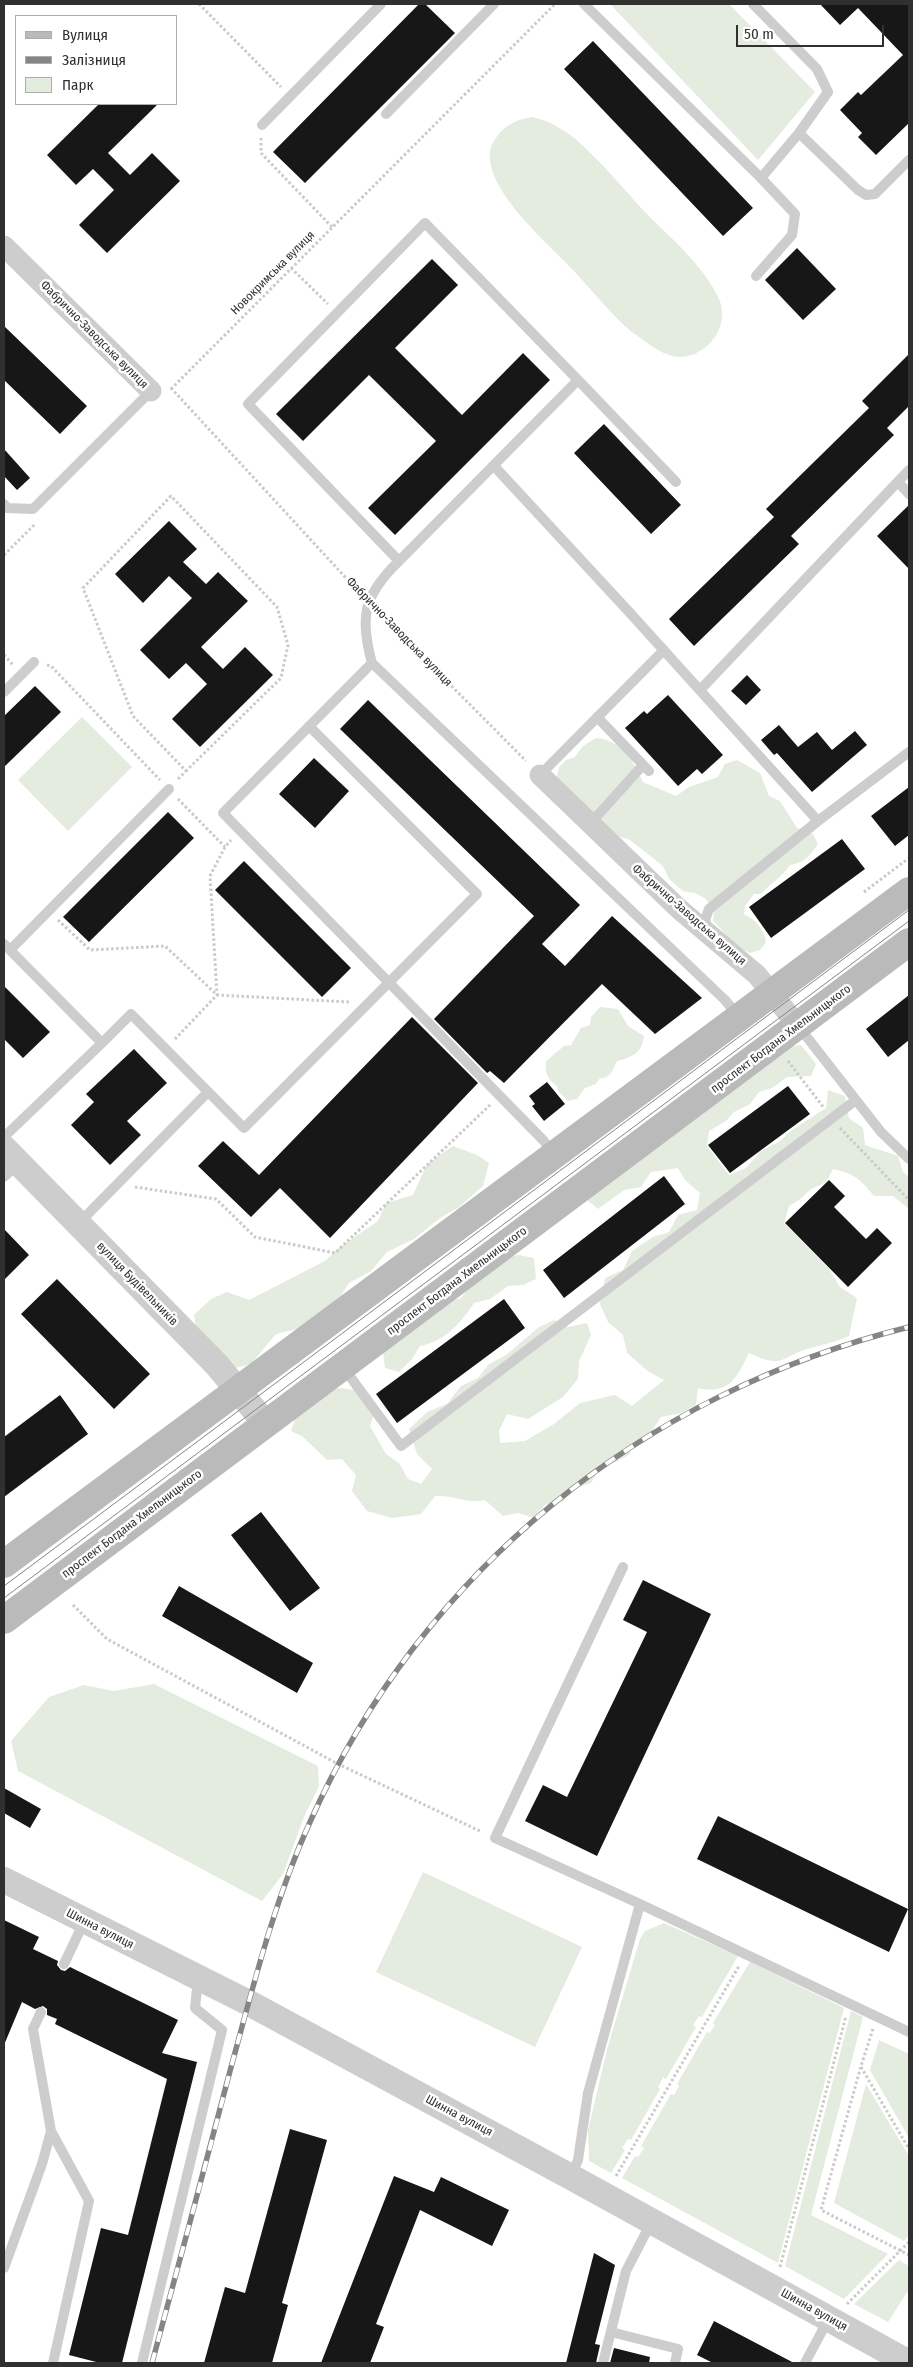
<!DOCTYPE html>
<html>
<head>
<meta charset="utf-8">
<style>
	body { margin:0 }
	#map { position:relative; width:913px; height:2367px; overflow:hidden; background:#fff; font-family:"Fira Sans Condensed",sans-serif }
	canvas { display:block }
	.frame { position:absolute; inset:0; border:5px solid #303030; pointer-events:none }
	.legend { position:absolute; left:15px; top:15px; width:162px; height:90px; box-sizing:border-box; background:#fff; border:1px solid #acacac; margin:0; padding:6px 9px; list-style:none; font-size:15px; color:#303030 }
	.legend li { display:flex; align-items:center; gap:10px; height:25px }
	.legend b { width:25px; border:1px solid #acacac }
	.scale { position:absolute; left:736px; top:25px; width:148px; height:22px; box-sizing:border-box; border:2px solid #303030; border-top:0; padding-left:6px; font-size:15px; line-height:18px; white-space:nowrap; color:#303030; -webkit-text-stroke:4px #fff; paint-order:stroke }
</style>
</head>
<body>
<div id="map">
<canvas width="913" height="2367"></canvas>
<div class="frame"></div>
<ul class="legend">
<li><b style="height:6px;background:#bababa"></b>Вулиця</li>
<li><b style="height:6px;background:#858585"></b>Залізниця</li>
<li><b style="height:14px;background:#e4ebdf"></b>Парк</li>
</ul>
<div class="scale">50 m</div>
</div>
<script>
const ctx = document.querySelector('canvas').getContext('2d');
ctx.lineJoin = 'round';
function fillPath(path, color) {
  ctx.fillStyle = color;
  ctx.fill(path, 'evenodd');
}
function trace(path, color, width, dash) {
  ctx.strokeStyle = color;
  ctx.lineWidth = width;
  ctx.lineCap = dash ? 'butt' : 'round';
  ctx.setLineDash(dash || []);
  ctx.stroke(path);
}
function label(font, color, halo, rows, align = 'center') {
  ctx.font = font + ' "Fira Sans Condensed",sans-serif';
  ctx.lineWidth = 5;
  ctx.setLineDash([]);
  ctx.textBaseline = 'middle';
  ctx.strokeStyle = halo;
  ctx.fillStyle = color;
  for (const [text, x, y, turn = 0] of rows) {
    ctx.save();
    ctx.translate(x, y);
    ctx.rotate((+turn || 0) * Math.PI / 180);
    ctx.textAlign = isNaN(turn) ? turn : align;
    if (halo) ctx.strokeText(text, 0, 0);
    ctx.fillText(text, 0, 0);
    ctx.restore();
  }
}
const green = new Path2D(`
	M 610,4 L 729,4 L 815,92 L 758,160 Z
	M 532,117 C 550,121 567,131 581,144 C 603,164 623,188 643,210 C 669,237 703,264 719,299 C 731,325 708,357 679,357 C 663,356 649,344 636,335 C 616,321 589,286 570,267 C 547,242 469,177 495,139 C 505,125 515,120 532,117 Z
	M 82,717 L 132,767 L 68,831 L 18,780 Z
	M 596,738 C 620,739 634,762 643,782 L 676,796 L 689,787 L 718,777 L 725,764 L 737,760 L 760,773 L 769,796 L 780,801 L 797,828 L 813,834 L 818,844 C 810,856 804,863 790,865 C 782,877 771,883 761,894 L 754,894 L 745,906 L 744,914 C 756,920 764,929 766,942 L 760,950 L 750,953 C 730,943 728,935 713,921 L 714,913 L 706,899 L 695,893 L 683,891 L 669,879 L 663,866 L 630,840 L 606,832 L 556,781 L 559,767 L 566,760 L 575,757 L 583,746 Z
	M 600,1007 L 618,1009 L 628,1026 L 644,1036 C 642,1053 633,1057 617,1061 C 613,1070 610,1079 600,1078 L 596,1084 L 585,1088 L 577,1099 L 568,1101 L 558,1091 L 557,1086 C 547,1079 545,1073 546,1061 L 564,1046 L 571,1045 L 581,1028 L 590,1025 L 591,1017 Z
	M 801,1045 L 816,1064 L 811,1076 L 787,1077 L 772,1088 L 759,1092 L 750,1104 L 734,1112 L 726,1121 L 709,1131 L 707,1146 L 729,1175 L 746,1168 L 761,1151 L 780,1141 L 792,1130 L 826,1108 L 828,1090 L 845,1096 L 849,1118 L 863,1128 L 865,1145 L 898,1156 L 903,1172 L 909,1177 L 909,1209 L 893,1196 L 874,1196 C 861,1180 854,1173 833,1169 L 826,1182 L 811,1189 L 799,1200 L 789,1206 L 784,1223 L 829,1269 L 840,1287 L 857,1298 L 849,1336 C 836,1342 825,1344 811,1348 C 780,1356 785,1370 749,1353 C 736,1378 730,1395 698,1388 L 696,1405 L 681,1413 L 661,1417 L 650,1434 L 631,1443 L 630,1454 L 616,1462 L 602,1464 L 591,1483 L 576,1488 L 563,1501 L 545,1505 L 533,1518 L 519,1513 L 503,1516 L 485,1500 C 465,1504 455,1495 435,1496 L 421,1514 L 392,1518 L 367,1511 L 352,1491 L 356,1475 L 342,1459 L 327,1460 L 302,1436 L 291,1431 L 297,1413 L 333,1388 C 354,1389 365,1389 376,1408 L 370,1426 L 386,1454 L 399,1463 L 408,1479 L 421,1484 L 432,1469 L 417,1454 L 409,1429 L 427,1412 L 447,1404 L 461,1386 L 478,1378 L 489,1364 L 506,1355 L 539,1327 L 554,1320 L 568,1327 L 587,1323 L 591,1335 L 579,1361 L 578,1379 L 563,1397 L 528,1419 L 507,1414 L 499,1431 L 500,1443 L 525,1441 L 554,1424 L 580,1403 L 615,1395 L 632,1406 L 664,1380 L 649,1372 L 627,1353 L 623,1335 L 608,1322 L 600,1304 L 605,1278 L 623,1270 L 632,1251 L 653,1237 L 669,1232 L 678,1215 L 697,1210 L 700,1193 L 685,1180 L 678,1168 L 651,1172 L 641,1187 L 624,1190 L 598,1209 L 586,1199 L 788,1047 Z
	M 453,1146 L 477,1155 L 489,1163 L 483,1186 L 459,1207 L 440,1218 L 414,1239 L 387,1252 L 371,1271 L 349,1283 L 339,1299 L 297,1329 L 276,1334 L 251,1364 L 227,1370 L 198,1340 L 194,1315 L 211,1299 L 227,1292 L 249,1300 L 325,1261 L 340,1247 L 378,1221 L 386,1203 L 413,1195 L 427,1164 Z
	M 518,1255 L 534,1258 L 536,1279 L 523,1285 L 508,1286 L 490,1299 L 474,1303 C 460,1324 445,1341 420,1346 L 412,1359 L 399,1372 L 385,1368 L 383,1352 L 445,1302 L 461,1298 L 473,1282 L 499,1258 Z
	M 154,1684 L 318,1766 L 319,1786 L 304,1817 L 283,1874 L 262,1901 L 18,1771 L 11,1741 L 49,1697 L 84,1685 L 114,1691 Z
	M 423,1872 L 582,1947 L 535,2047 L 376,1972 Z
	M 664,1923 L 738,1956 L 702,2017 L 699,2016 L 693,2025 L 696,2027 L 666,2079 L 663,2077 L 658,2087 L 660,2089 L 631,2140 L 628,2139 L 622,2148 L 625,2150 L 611,2173 L 589,2161 L 588,2130 L 608,2046 L 640,1939 L 645,1931 Z
	M 750,1962 L 844,2008 L 778,2263 L 622,2178 L 635,2156 L 638,2157 L 644,2148 L 641,2146 L 671,2094 L 674,2095 L 679,2086 L 677,2084 L 707,2032 L 710,2033 L 715,2025 L 713,2023 Z
	M 851,2011 L 863,2017 L 811,2215 L 888,2254 L 844,2299 L 785,2266 Z
	M 879,2040 L 909,2054 L 909,2138 L 870,2070 Z
	M 866,2084 L 909,2156 L 909,2235 L 904,2241 L 834,2203 Z
	M 899,2260 L 909,2266 L 909,2293 L 907,2292 L 888,2322 L 854,2304 Z`);
const building = new Path2D(`
	M 419,4 L 425,4 L 455,33 L 305,183 L 273,152 Z
	M 820,4 L 909,4 L 909,123 L 876,155 L 858,137 L 862,133 L 840,110 L 858,92 L 861,95 L 903,55 L 858,8 L 840,25 Z
	M 593,41 L 753,208 L 723,236 L 564,69 Z
	M 99,104 L 158,104 L 108,153 L 130,175 L 152,153 L 180,181 L 107,253 L 79,225 L 114,190 L 93,169 L 76,185 L 47,155 Z
	M 797,248 L 836,289 L 803,320 L 765,280 Z
	M 432,259 L 458,285 L 395,348 L 462,415 L 523,353 L 550,380 L 395,535 L 368,508 L 436,441 L 369,375 L 303,441 L 276,414 Z
	M 4,326 L 87,406 L 60,434 L 4,380 Z
	M 909,354 L 909,406 L 887,428 L 894,435 L 791,536 L 799,544 L 694,646 L 669,619 L 774,517 L 766,509 L 869,408 L 862,401 Z
	M 604,424 L 681,505 L 651,534 L 574,453 Z
	M 4,449 L 30,478 L 17,490 L 4,476 Z
	M 909,505 L 909,569 L 877,536 Z
	M 169,521 L 197,549 L 183,562 L 206,584 L 218,572 L 248,601 L 201,647 L 223,669 L 245,647 L 273,675 L 200,747 L 172,719 L 207,684 L 186,663 L 169,679 L 140,650 L 192,598 L 169,576 L 143,603 L 115,574 Z
	M 747,675 L 761,690 L 746,705 L 731,691 Z
	M 35,686 L 61,712 L 4,767 L 4,716 Z
	M 668,695 L 723,755 L 702,774 L 697,769 L 678,786 L 625,728 L 644,711 L 647,714 Z
	M 368,700 L 580,905 L 542,944 L 565,966 L 612,916 L 702,998 L 655,1034 L 602,984 L 504,1083 L 490,1071 L 487,1073 L 434,1019 L 534,916 L 340,729 Z
	M 779,725 L 798,747 L 817,732 L 832,750 L 855,731 L 867,745 L 812,792 L 777,753 L 774,755 L 761,740 Z
	M 314,758 L 349,791 L 315,828 L 279,794 Z
	M 909,787 L 909,835 L 895,846 L 871,816 Z
	M 168,812 L 194,838 L 89,942 L 63,917 Z
	M 842,839 L 865,869 L 771,938 L 749,907 Z
	M 244,861 L 351,968 L 322,997 L 215,890 Z
	M 4,986 L 50,1032 L 23,1058 L 4,1039 Z
	M 909,995 L 909,1040 L 888,1057 L 866,1029 Z
	M 412,1017 L 478,1083 L 330,1238 L 280,1188 L 251,1217 L 198,1166 L 223,1141 L 259,1175 Z
	M 134,1049 L 167,1083 L 127,1121 L 141,1135 L 110,1165 L 71,1125 L 94,1102 L 86,1094 Z
	M 547,1082 L 565,1104 L 544,1121 L 532,1106 L 535,1104 L 529,1096 Z
	M 788,1086 L 810,1114 L 730,1173 L 708,1145 Z
	M 664,1176 L 685,1204 L 564,1298 L 543,1270 Z
	M 829,1180 L 845,1196 L 834,1207 L 866,1239 L 877,1228 L 892,1243 L 848,1287 L 785,1223 Z
	M 4,1229 L 29,1255 L 4,1280 Z
	M 57,1279 L 150,1374 L 114,1409 L 21,1314 Z
	M 504,1299 L 525,1328 L 397,1423 L 376,1394 Z
	M 60,1395 L 88,1434 L 4,1497 L 4,1437 Z
	M 261,1512 L 320,1588 L 290,1611 L 231,1535 Z
	M 643,1580 L 711,1614 L 597,1856 L 525,1821 L 543,1785 L 567,1797 L 647,1632 L 623,1620 Z
	M 179,1586 L 313,1663 L 297,1693 L 162,1616 Z
	M 4,1788 L 41,1809 L 30,1828 L 4,1813 Z
	M 718,1816 L 908,1909 L 889,1952 L 697,1859 Z
	M 4,1920 L 39,1937 L 33,1949 L 58,1961 L 57,1965 L 61,1970 L 65,1971 L 70,1967 L 178,2020 L 162,2053 L 197,2062 L 122,2363 L 100,2363 L 69,2355 L 101,2228 L 128,2235 L 167,2079 L 55,2024 L 57,2019 L 47,2015 L 47,2009 L 43,2006 L 35,2009 L 22,2002 L 4,2045 Z
	M 290,2129 L 327,2140 L 282,2303 L 288,2305 L 272,2363 L 204,2363 L 225,2287 L 245,2293 Z
	M 394,2176 L 434,2192 L 441,2177 L 509,2210 L 492,2246 L 420,2210 L 376,2324 L 384,2327 L 370,2363 L 321,2363 Z
	M 594,2253 L 615,2265 L 595,2344 L 600,2345 L 596,2363 L 566,2363 Z
	M 714,2321 L 794,2363 L 713,2363 L 697,2355 Z
	M 614,2348 L 650,2357 L 649,2363 L 610,2363 Z`);
const path = new Path2D(`
	M 199,4 L 281,87
	M 261,138 L 261,153 L 332,227
	M 291,268 L 328,304
	M 171,388 L 358,591
	M 171,389 L 555,4
	M 4,555 L 35,524
	M 381,615 L 526,761
	M 4,655 L 13,665
	M 47,665 L 51,666 L 160,780
	M 178,779 L 186,771 L 133,716 L 83,588 L 171,496 L 277,607 L 288,645 L 281,678 L 186,771
	M 178,799 L 225,847
	M 864,892 L 909,858
	M 58,920 L 90,950 L 165,946 L 217,995 L 349,1002
	M 175,1039 L 217,995 L 210,876 L 225,847 L 231,840
	M 788,1061 L 824,1108
	M 840,1128 L 909,1200
	M 135,1187 L 216,1199 L 255,1237 L 335,1253 L 490,1105
	M 73,1605 L 107,1639 L 338,1764 L 482,1832
	M 873,2029 L 861,2066 L 821,2210 L 909,2255
	M 861,2067 L 909,2149
	M 616,2176 L 739,1966
	M 780,2267 L 846,2016
	M 847,2304 L 909,2242`);
const service = new Path2D(`
	M 584,4 L 761,178 L 799,133 L 858,190 L 866,195 L 875,194 L 909,160
	M 753,4 L 817,69 L 828,92 L 799,133
	M 386,114 L 494,4
	M 262,125 L 381,4
	M 756,276 L 792,235 L 795,214 L 761,178
	M 578,380 L 676,482
	M 494,466 L 631,614 L 818,821
	M 898,482 L 909,494
	M 4,504 L 7,508 L 33,509 L 151,391
	M 399,561 L 248,404 L 425,223 L 578,380 L 399,561 C 364,595 359,616 372,663 L 725,1000 L 738,1016
	M 372,663 L 223,813 L 543,1140 L 554,1154
	M 700,690 L 909,470
	M 4,692 L 34,662
	M 597,717 L 649,771
	M 540,775 L 664,650
	M 589,825 L 643,765
	M 708,930 L 705,920 L 709,909 L 818,821 L 909,752
	M 4,944 L 102,1043 L 131,1014 L 244,1128 L 477,894 L 309,726
	M 10,950 L 169,789
	M 799,1027 L 881,1132 L 909,1159
	M 4,1137 L 102,1043
	M 4,1177 L 18,1163
	M 79,1223 L 208,1092
	M 343,1367 L 401,1446 L 856,1100
	M 640,1904 L 909,2032
	M 64,1964 L 84,1922
	M 51,2131 L 89,2201 L 53,2363
	M 571,2176 L 578,2160 L 588,2093 L 640,1904 L 495,1838 L 623,1567
	M 4,2268 L 42,2164 L 51,2131 L 33,2029 L 41,2012
	M 611,2332 L 678,2349 L 675,2363
	M 142,2363 L 222,2030 L 195,2008 L 198,1979
	M 603,2363 L 626,2271 L 652,2221
	M 805,2363 L 828,2320`);
const minor = new Path2D(`
	M 4,246 L 151,391
	M 540,775 L 678,908 L 757,975 L 798,1026`);
const tertiary = new Path2D(`
	M 4,1148 L 217,1365 L 266,1424
	M 4,1880 L 249,2003 L 571,2177 L 909,2363`);
const secondary = new Path2D(`
	M 4,1564 L 909,891
	M 4,1620 L 909,942`);
const tram = new Path2D(`
	M 4,1586 L 909,910
	M 4,1598 L 909,921`);
const rail = new Path2D(`
	M 152,2363 C 178,2266 205,2168 230,2071 C 253,1987 274,1901 310,1822 C 422,1571 643,1393 909,1327`);
const streetNames = [
	["Новокримська вулиця",273,273,-45],
	["Фабрично-Заводська вулиця",94,335,45],
	["Фабрично-Заводська вулиця",399,632,46],
	["Фабрично-Заводська вулиця",689,915,41],
	["проспект Богдана Хмельницького",781,1039,-37],
	["проспект Богдана Хмельницького",457,1281,-37],
	["вулиця Будівельників",137,1284,46],
	["проспект Богдана Хмельницького",132,1524,-37],
	["Шинна вулиця",100,1929,27],
	["Шинна вулиця",459,2116,28],
	["Шинна вулиця",814,2310,29]
];
fillPath(green, '#e4ebdf');
fillPath(building, '#171717');
trace(path, '#cacaca', 3, [2.5, 2.5]);
trace(service, '#cdcdcd', 10);
trace(minor, '#cdcdcd', 21);
trace(tertiary, '#cdcdcd', 26);
trace(secondary, '#bababa', 28);
trace(tram, '#858585', 1);
trace(rail, '#858585', 5.5);
trace(rail, '#fff', 4, [11]);
label('12px', '#303030', '#fff', streetNames);
</script>
</body>
</html>
